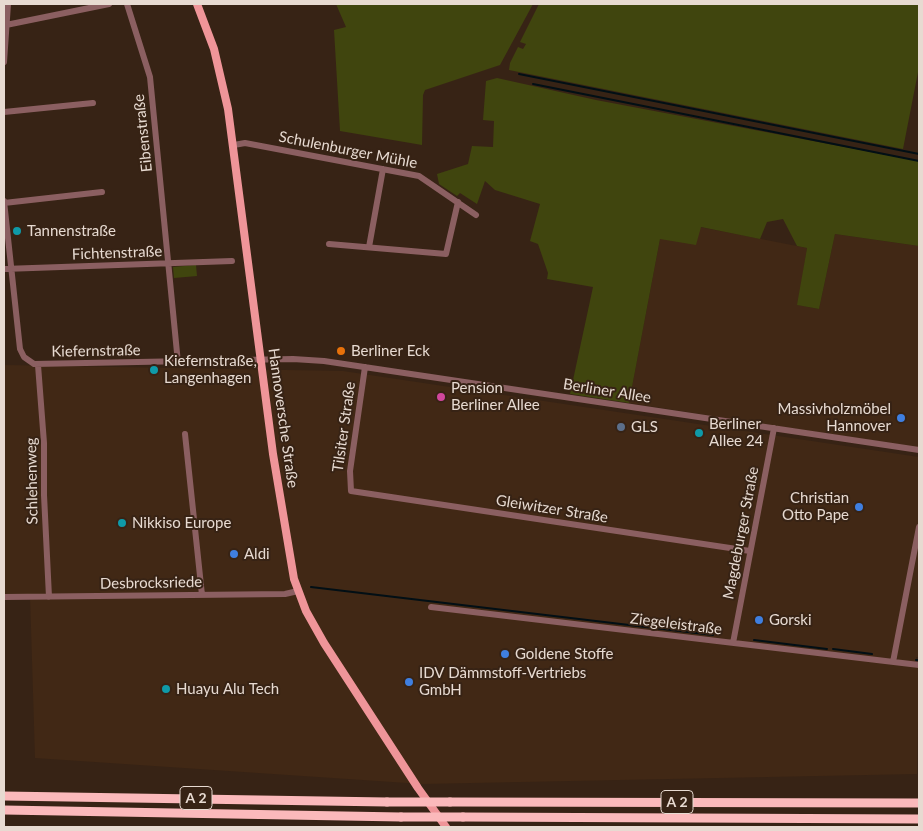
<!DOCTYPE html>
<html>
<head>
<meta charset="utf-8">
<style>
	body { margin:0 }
	#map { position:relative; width:923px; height:831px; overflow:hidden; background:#372315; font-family:Lato,sans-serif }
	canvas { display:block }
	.frame { position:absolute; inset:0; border:5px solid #e7dad1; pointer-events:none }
</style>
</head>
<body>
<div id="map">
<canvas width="923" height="831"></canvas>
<div class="frame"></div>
</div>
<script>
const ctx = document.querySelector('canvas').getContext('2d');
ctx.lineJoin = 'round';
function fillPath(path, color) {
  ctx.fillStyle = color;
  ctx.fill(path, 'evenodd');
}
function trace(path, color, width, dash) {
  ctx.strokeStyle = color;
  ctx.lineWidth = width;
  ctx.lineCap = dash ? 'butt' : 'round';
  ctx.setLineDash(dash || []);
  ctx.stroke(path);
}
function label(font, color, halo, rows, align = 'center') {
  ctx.font = font + ' Lato,sans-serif';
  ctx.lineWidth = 4;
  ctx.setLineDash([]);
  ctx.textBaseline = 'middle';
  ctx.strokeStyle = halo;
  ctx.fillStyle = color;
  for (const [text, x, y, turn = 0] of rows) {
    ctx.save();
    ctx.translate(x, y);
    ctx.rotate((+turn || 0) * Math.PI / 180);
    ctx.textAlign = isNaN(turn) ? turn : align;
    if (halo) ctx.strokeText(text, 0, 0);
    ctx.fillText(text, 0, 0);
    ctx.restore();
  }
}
const built = new Path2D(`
	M 700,227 L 807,248 L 798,305 L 819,309 L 835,234 L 919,246 L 919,448 L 629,403 L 660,239 Z
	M 4,365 L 343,371 L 919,457 L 919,657 L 916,657 L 916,662 L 919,668 L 917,774 L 422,784 L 35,758 L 30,595 L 4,594 Z`);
const green = new Path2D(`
	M 336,4 L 533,4 L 500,65 L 425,90 L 423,95 L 422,145 L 340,131 L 334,30 L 346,27 Z
	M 539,4 L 919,4 L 919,67 L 903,149 L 509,70 L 510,63 L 518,47 L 523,49 L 526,44 L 520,42 Z
	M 497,78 L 596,100 L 919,161 L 919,246 L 835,234 L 819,309 L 797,305 L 807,248 L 797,246 L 783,219 L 767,222 L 760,239 L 701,227 L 696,245 L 660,239 L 629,403 L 570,394 L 593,287 L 547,279 L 548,273 L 538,244 L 530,241 L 540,204 L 495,190 L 485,181 L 477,204 L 460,193 L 457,196 L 439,184 L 437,174 L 468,164 L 472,146 L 493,147 L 494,121 L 483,120 L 486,81 Z
	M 196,265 L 197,276 L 174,278 L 173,267 Z`);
const stream = new Path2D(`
	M 519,74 L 919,154
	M 533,84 L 919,161
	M 311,587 L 713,635
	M 754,640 L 827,649
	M 833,649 L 872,654
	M 916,660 L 919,660`);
const minor = new Path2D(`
	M 127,4 L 150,77 L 178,363
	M 6,25 L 109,4
	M 4,62 L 8,4
	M 4,112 L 93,103
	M 234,145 L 245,143 L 419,176 L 476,215
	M 4,201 L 20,349 L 24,357 L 34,364 L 293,359 L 324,361 L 919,450
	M 4,203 L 102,192
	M 329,244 L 446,254 L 458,202
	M 369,247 L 383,169
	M 4,269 L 232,261
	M 38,365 L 44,443 L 44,495 L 49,597
	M 365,367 L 350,471 L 351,491 L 750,551
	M 185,434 L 202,595
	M 4,597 L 285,594 L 298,591
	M 431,607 L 919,665
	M 733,643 L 774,428
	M 893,662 L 919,527`);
const major = new Path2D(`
	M 197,4 L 214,49 L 228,109 L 273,454 L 294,579 L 306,611 L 324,643 L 418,788 L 446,827`);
const highway = new Path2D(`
	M 4,796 L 387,802
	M 450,802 L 919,803
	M 4,810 L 401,817
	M 463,817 L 919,819`);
const highwayBridge = new Path2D(`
	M 387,802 L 450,802
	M 401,817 L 463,817`);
const markers = [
	[17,231,5,"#0f9aa8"],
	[341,351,5,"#e8710a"],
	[154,370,5,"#0f9aa8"],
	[441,397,5,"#d1479c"],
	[901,418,5,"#3f7fe0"],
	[621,427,5,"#5c6f8a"],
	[699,433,5,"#0f9aa8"],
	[859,507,5,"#3f7fe0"],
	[122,523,5,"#0f9aa8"],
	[234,554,5,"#3f7fe0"],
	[759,620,5,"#3f7fe0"],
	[505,654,5,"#3f7fe0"],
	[409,682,5,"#3f7fe0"],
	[166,689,5,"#0f9aa8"]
];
const shields = [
	[196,798,32],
	[677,802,32]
];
const shieldNames = [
	["A 2",196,798],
	["A 2",677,802]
];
const streetNames = [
	["Eibenstraße",143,133,-96],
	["Schulenburger Mühle",348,150,11],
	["Fichtenstraße",117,253,-2],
	["Kiefernstraße",96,351,-1],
	["Berliner Allee",607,391,9],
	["Hannoversche Straße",283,418,82],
	["Tilsiter Straße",344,427,-82],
	["Schlehenweg",32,481,-91],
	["Gleiwitzer Straße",552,509,9],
	["Magdeburger Straße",741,533,-79],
	["Desbrocksriede",151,583,-1],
	["Ziegeleistraße",676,624,7]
];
const poiNames = [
	["Tannenstraße",27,231],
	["Berliner Eck",351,351],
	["Kiefernstraße,",164,361],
	["Langenhagen",164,378],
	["Pension",451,388],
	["Berliner Allee",451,405],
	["Massivholzmöbel",891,409,"right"],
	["Hannover",891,426,"right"],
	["Berliner",709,424],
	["Allee 24",709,441],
	["GLS",631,427],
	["Christian",849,498,"right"],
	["Otto Pape",849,515,"right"],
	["Nikkiso Europe",132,523],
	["Aldi",244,554],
	["Gorski",769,620],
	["Goldene Stoffe",515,654],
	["IDV Dämmstoff-Vertriebs",419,673],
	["GmbH",419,690],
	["Huayu Alu Tech",176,689]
];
fillPath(built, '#412815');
fillPath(green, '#40450e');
trace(stream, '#020f15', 2);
trace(minor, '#8b5f61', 6);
trace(major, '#ef9599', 8);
trace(highway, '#fbb9bb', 9);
trace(highwayBridge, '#fbb9bb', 9);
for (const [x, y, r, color] of markers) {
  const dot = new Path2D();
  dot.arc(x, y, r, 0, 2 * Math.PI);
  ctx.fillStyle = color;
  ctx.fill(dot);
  trace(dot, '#372315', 2);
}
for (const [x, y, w] of shields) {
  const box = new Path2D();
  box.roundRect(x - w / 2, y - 11.5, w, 23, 4);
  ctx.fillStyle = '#372315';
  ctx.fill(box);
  trace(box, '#e7dad1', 1);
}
label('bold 14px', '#e7dad1', null, shieldNames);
label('15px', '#e7dad1', '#372315', streetNames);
label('15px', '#e7dad1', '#372315', poiNames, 'left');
</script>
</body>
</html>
